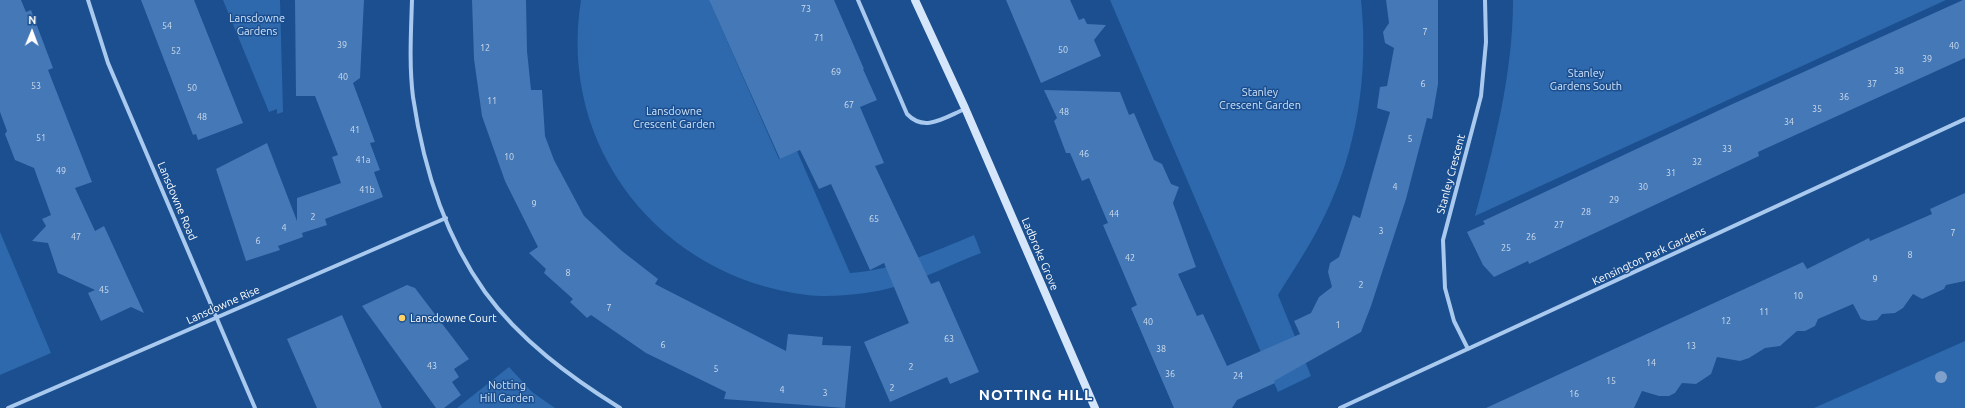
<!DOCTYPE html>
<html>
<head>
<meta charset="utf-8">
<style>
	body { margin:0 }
	#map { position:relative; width:1965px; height:408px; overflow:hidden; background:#1b4f8f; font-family:Ubuntu,sans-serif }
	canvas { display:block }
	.north { position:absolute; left:12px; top:12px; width:40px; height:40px; -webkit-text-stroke:3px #1b4f8f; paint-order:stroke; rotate:1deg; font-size:11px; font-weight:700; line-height:16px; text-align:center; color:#fff }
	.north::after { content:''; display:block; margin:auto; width:14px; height:18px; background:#fff; clip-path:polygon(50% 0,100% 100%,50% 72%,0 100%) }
</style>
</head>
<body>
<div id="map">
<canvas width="1965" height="408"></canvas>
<div class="north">N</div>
</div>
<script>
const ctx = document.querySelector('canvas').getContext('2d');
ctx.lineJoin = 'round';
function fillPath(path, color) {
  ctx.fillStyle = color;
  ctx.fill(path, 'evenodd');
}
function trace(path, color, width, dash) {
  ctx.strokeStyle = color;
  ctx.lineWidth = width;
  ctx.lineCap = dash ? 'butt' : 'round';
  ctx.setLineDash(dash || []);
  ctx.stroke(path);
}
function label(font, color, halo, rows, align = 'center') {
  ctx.font = font + ' Ubuntu,sans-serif';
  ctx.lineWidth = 3;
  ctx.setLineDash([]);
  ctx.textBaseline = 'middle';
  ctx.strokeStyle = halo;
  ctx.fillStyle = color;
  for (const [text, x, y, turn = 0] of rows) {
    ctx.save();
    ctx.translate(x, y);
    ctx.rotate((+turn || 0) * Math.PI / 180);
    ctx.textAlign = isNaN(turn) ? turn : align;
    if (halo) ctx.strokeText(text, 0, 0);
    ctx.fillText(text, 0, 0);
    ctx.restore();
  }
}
const green = new Path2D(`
	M 223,0 L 280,0 L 283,112 L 277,114 L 277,109 L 269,112 Z
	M 581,0 L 715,0 L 710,2 L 779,159 L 797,151 L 850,273 C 894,270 933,252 974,235 L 981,253 C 952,264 923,279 894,287 C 870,294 832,298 807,295 C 660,277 557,147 581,0 Z
	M 1110,0 L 1361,0 C 1369,73 1357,151 1324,217 C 1311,244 1294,269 1278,295 L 1311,376 L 1278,392 Z
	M 1513,0 L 1946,0 L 1475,216 C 1494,146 1513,74 1513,0 Z
	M 0,232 L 51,353 L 0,375 Z
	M 1965,341 L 1965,408 L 1814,408 Z
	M 509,367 L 532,392 L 555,408 L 457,408 Z`);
const building = new Path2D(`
	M 0,0 L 21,0 L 26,12 L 31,10 L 53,68 L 48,70 L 92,182 L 75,188 L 95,231 L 104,226 L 144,313 L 131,307 L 101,321 L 88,293 L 95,290 L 58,273 L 48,243 L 32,241 L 46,226 L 42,219 L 51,215 L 34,168 L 15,160 L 5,134 L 7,131 L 0,112 Z
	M 141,0 L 194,0 L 243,123 L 198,140 L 196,134 L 193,135 Z
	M 295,0 L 364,0 L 360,78 L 353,83 L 375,142 L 370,143 L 380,170 L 374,172 L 383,197 L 325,219 L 327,225 L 302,233 L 303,237 L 278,246 L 280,250 L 246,261 L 216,169 L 267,143 L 297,221 L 297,198 L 341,183 L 332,157 L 338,155 L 315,96 L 296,96 Z
	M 472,0 L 526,0 L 527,51 L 531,90 L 542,90 L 545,136 L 554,160 L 584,216 L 622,251 L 658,279 L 655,284 L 786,351 L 788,334 L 823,337 L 822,345 L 851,346 L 845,408 L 724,399 L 726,392 L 646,353 L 591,315 L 587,318 L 570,302 L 573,299 L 544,273 L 546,269 L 529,253 L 538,247 L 505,181 L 482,116 L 474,59 Z
	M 709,0 L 834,0 L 864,69 L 863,69 L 877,100 L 860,107 L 884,163 L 875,166 L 931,284 L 939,281 L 979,372 L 950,384 L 947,377 L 890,402 L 864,342 L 909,323 L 884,263 L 870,270 L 831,184 L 819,189 L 800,150 L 780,159 Z
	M 1006,0 L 1070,0 L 1079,20 L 1084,18 L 1087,24 L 1106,25 L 1094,40 L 1101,56 L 1041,83 Z
	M 1386,0 L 1438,0 L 1438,84 L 1432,119 L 1427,118 L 1406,199 L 1371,306 L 1361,332 L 1274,381 L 1275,383 L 1237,400 L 1232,408 L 1174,408 L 1131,308 L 1137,305 L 1103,225 L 1108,223 L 1089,178 L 1082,181 L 1070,153 L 1066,153 L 1054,121 L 1057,118 L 1044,90 L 1120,92 L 1129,115 L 1134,113 L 1154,160 L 1162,164 L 1171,184 L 1179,187 L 1173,203 L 1196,267 L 1178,274 L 1197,316 L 1203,314 L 1227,366 L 1300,334 L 1294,321 L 1311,313 L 1319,297 L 1332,287 L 1328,272 L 1330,263 L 1339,257 L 1353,215 L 1360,218 L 1390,112 L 1377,108 L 1380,87 L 1387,86 L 1394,48 L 1385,43 L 1383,32 L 1389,23 Z
	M 1963,0 L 1965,0 L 1965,58 L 1758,152 L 1759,156 L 1529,264 L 1528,261 L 1494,277 L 1483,265 L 1467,232 L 1485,224 L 1483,221 L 1726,107 Z
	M 1965,193 L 1965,281 L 1946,285 L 1944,289 L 1922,299 L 1913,294 L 1903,308 L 1895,313 L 1882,314 L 1877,320 L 1868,321 L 1861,319 L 1853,304 L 1818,319 L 1815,326 L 1805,331 L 1797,331 L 1780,346 L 1765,348 L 1749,358 L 1740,361 L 1717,357 L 1711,374 L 1696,384 L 1682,383 L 1675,393 L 1669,396 L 1659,396 L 1642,391 L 1634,408 L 1486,408 L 1803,262 L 1807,269 L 1869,238 L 1870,241 L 1932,214 L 1930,209 Z
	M 407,285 L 415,288 L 469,359 L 454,369 L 459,377 L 452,382 L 461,395 L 444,408 L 436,408 L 362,306 Z
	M 342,315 L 382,408 L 317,408 L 287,339 Z`);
const street = new Path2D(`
	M 88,0 L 108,63 L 255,408
	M 412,0 C 411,32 409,65 413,97 C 423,165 445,236 485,292 C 520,340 570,377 620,408
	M 858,0 L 907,114 C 925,133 945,117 965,109
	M 1468,349 L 1454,321 L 1445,288 L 1443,240 L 1481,96 L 1486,42 L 1485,0
	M 8,408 L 446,218
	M 1340,408 L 1965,119`);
const secondary = new Path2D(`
	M 915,0 L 965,108 L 1095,408`);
const trees = [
	[1941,377]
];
const markers = [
	[402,318,4,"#ffd166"]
];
const numberNames = [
	["73",806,9],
	["54",167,26],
	["7",1425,32],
	["71",819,38],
	["39",342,45],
	["40",1954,46],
	["12",485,48],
	["50",1063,50],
	["52",176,51],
	["39",1927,59],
	["38",1899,71],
	["69",836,72],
	["40",343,77],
	["6",1423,84],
	["37",1872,84],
	["53",36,86],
	["50",192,88],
	["36",1844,97],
	["11",492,101],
	["67",849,105],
	["35",1817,109],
	["48",1064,112],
	["48",202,117],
	["34",1789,122],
	["41",355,130],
	["51",41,138],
	["5",1410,139],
	["33",1727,149],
	["46",1084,154],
	["10",509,157],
	["41a",363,160],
	["32",1697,162],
	["49",61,171],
	["31",1671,173],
	["4",1395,187],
	["30",1643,187],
	["41b",367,190],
	["29",1614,200],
	["9",534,204],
	["28",1586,212],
	["44",1114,214],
	["2",313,217],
	["65",874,219],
	["27",1559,225],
	["4",284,228],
	["3",1381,231],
	["7",1953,233],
	["47",76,237],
	["26",1531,237],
	["6",258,241],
	["25",1506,248],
	["8",1910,255],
	["42",1130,258],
	["8",568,273],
	["9",1875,279],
	["2",1361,285],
	["45",104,290],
	["10",1798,296],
	["7",609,308],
	["11",1764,312],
	["12",1726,321],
	["40",1148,322],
	["1",1338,325],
	["63",949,339],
	["6",663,345],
	["13",1691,346],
	["38",1161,349],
	["14",1651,363],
	["43",432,366],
	["2",911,367],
	["5",716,369],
	["36",1170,374],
	["24",1238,376],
	["15",1611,381],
	["2",892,388],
	["4",782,390],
	["3",825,393],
	["16",1574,394]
];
const parkNames = [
	["Lansdowne",257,18],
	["Gardens",257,31],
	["Stanley",1586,73],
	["Gardens South",1586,86],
	["Stanley",1260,92],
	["Crescent Garden",1260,105],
	["Lansdowne",674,111],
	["Crescent Garden",674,124],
	["Notting",507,385],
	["Hill Garden",507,398]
];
const streetNames = [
	["Stanley Crescent",1451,174,-75],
	["Lansdowne Road",177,201,67],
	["Ladbroke Grove",1040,254,67],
	["Kensington Park Gardens",1649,256,-25],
	["Lansdowne Rise",223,305,-24]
];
const poiNames = [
	["Lansdowne Court",410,318]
];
const districtNames = [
	["NOTTING HILL",1036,395]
];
fillPath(green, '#2e69ad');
fillPath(building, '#4478b7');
trace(street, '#a9c9ee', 4);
trace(secondary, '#d6e6fa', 8);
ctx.fillStyle = '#7ea0ca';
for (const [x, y] of trees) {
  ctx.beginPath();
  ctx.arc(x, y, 6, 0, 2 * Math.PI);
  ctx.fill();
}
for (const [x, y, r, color] of markers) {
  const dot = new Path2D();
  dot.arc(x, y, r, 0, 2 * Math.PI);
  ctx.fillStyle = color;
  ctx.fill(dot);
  trace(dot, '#1b4f8f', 1.5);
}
label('9px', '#d0dded', null, numberNames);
label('11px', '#cfe3fa', '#1b4f8f', parkNames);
label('11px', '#fff', '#1b4f8f', streetNames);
label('11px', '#fff', '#1b4f8f', poiNames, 'left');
ctx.letterSpacing = '1px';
label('bold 15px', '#fff', '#1b4f8f', districtNames);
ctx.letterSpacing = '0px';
</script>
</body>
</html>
